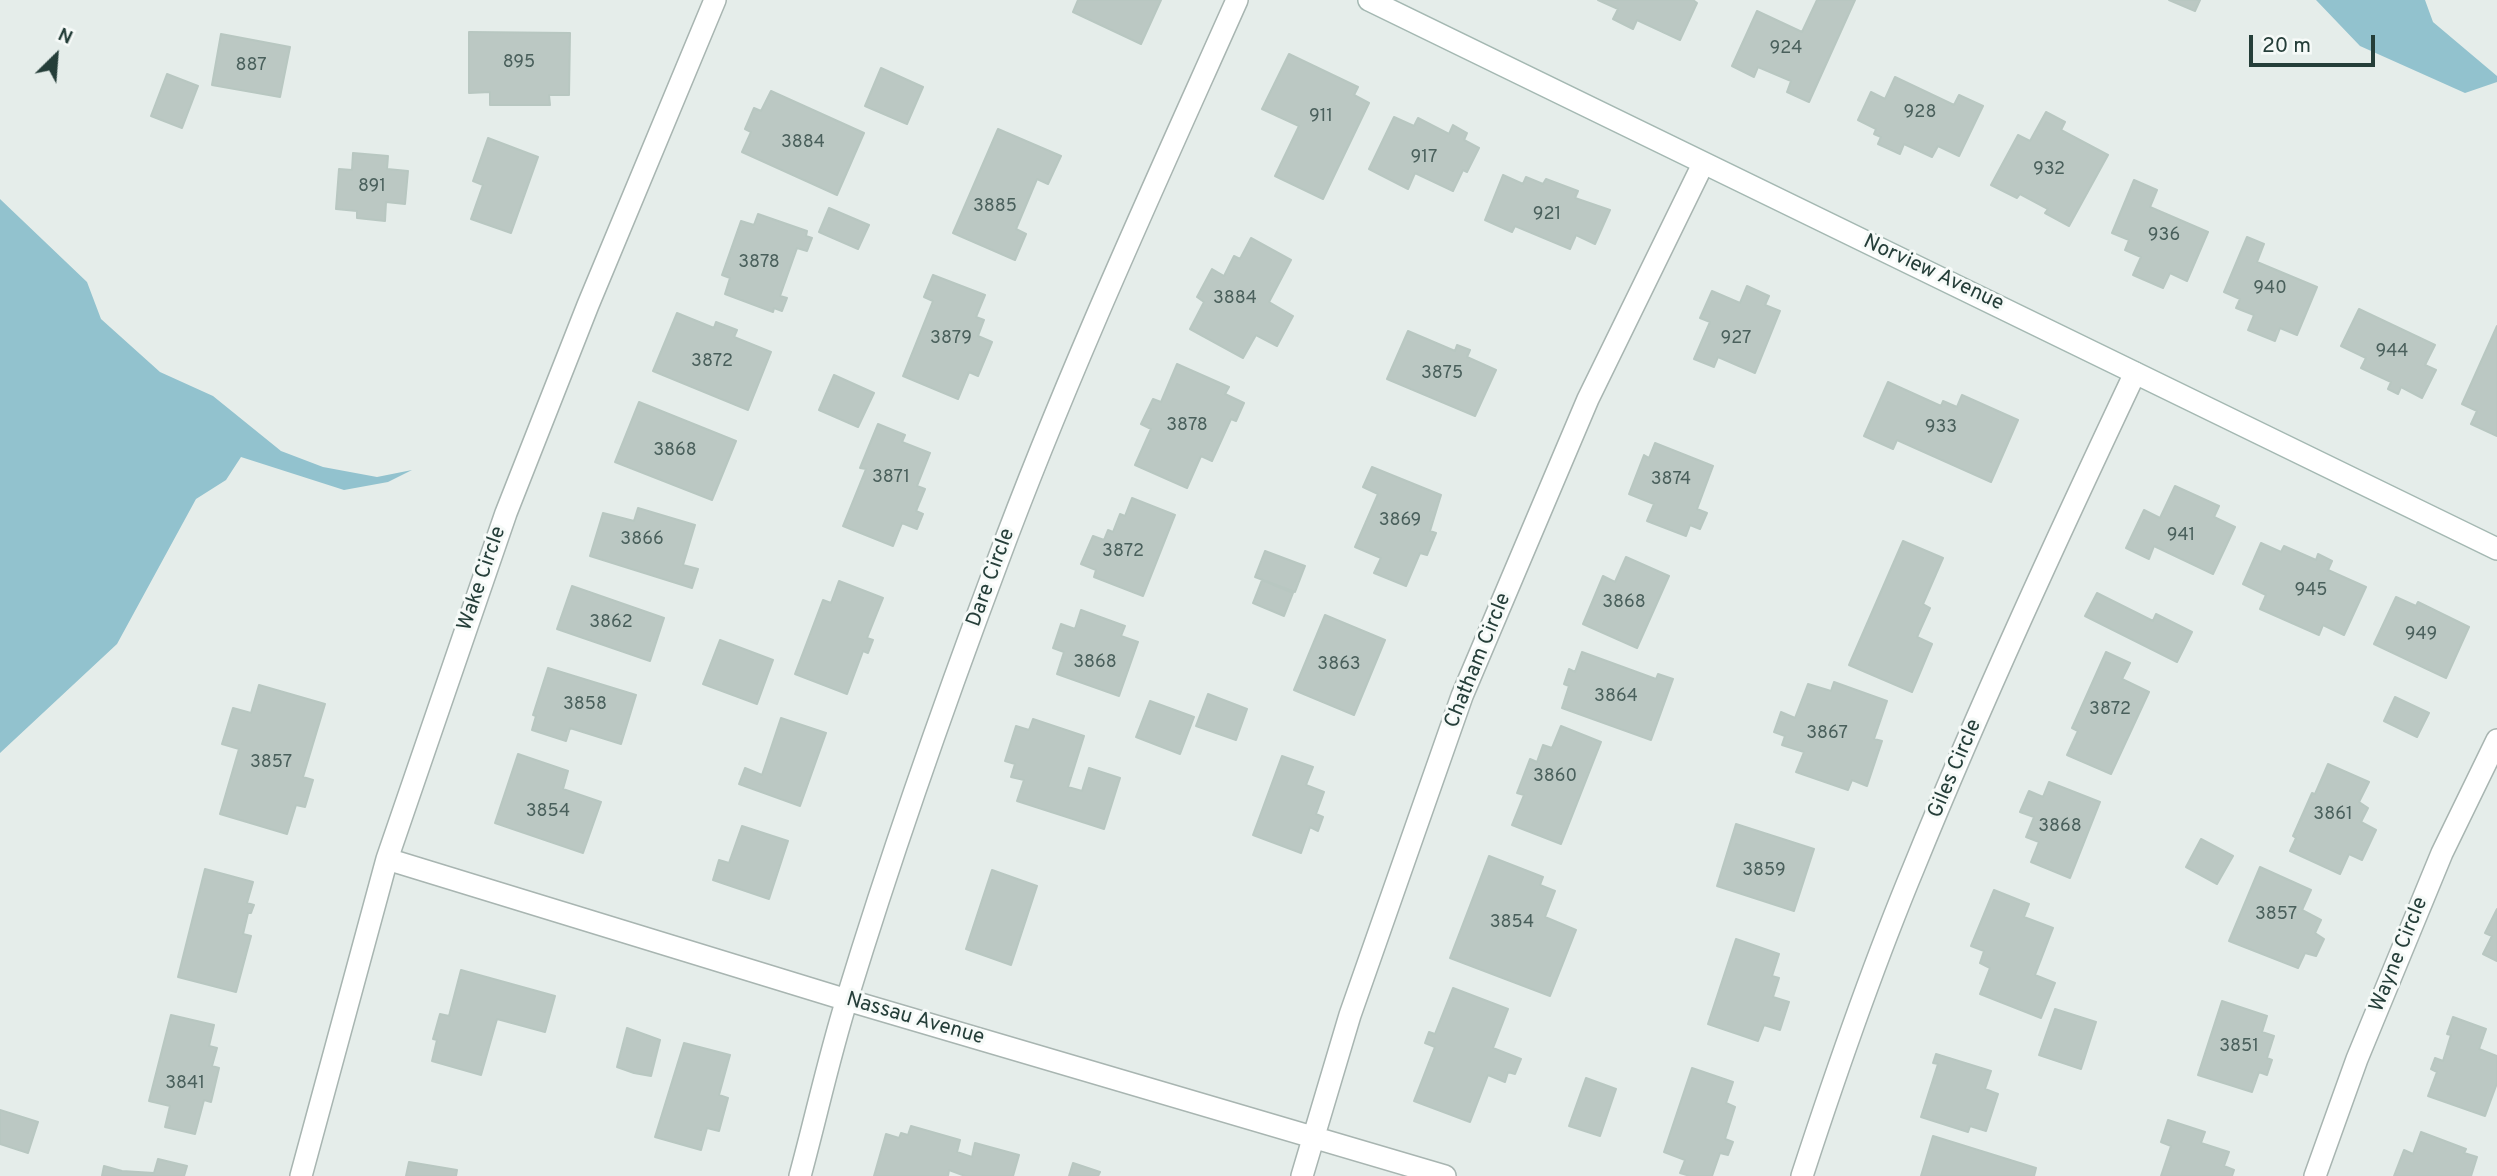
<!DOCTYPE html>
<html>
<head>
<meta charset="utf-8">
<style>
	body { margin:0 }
	#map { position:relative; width:2497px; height:1176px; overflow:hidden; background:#e5edea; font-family:Overpass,sans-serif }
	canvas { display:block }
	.north { position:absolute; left:21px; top:21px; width:70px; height:70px; -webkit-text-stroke:5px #f6faf8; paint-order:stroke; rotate:25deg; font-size:19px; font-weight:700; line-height:28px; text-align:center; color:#253e39 }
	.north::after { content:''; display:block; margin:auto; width:24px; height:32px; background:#253e39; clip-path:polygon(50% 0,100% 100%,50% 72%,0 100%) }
	.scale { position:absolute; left:2249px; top:35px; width:126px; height:32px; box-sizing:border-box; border:4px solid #253e39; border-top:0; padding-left:9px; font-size:21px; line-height:24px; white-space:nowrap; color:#253e39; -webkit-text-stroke:5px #f6faf8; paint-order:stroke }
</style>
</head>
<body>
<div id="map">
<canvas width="2497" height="1176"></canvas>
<div class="north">N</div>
<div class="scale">20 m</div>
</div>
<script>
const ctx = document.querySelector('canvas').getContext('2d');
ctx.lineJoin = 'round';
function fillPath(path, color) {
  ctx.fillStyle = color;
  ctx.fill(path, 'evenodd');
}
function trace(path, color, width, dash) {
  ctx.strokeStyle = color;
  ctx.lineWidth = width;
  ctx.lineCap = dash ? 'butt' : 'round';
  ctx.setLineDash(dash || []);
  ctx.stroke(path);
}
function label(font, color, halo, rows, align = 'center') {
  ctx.font = font + ' Overpass,sans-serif';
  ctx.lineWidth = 6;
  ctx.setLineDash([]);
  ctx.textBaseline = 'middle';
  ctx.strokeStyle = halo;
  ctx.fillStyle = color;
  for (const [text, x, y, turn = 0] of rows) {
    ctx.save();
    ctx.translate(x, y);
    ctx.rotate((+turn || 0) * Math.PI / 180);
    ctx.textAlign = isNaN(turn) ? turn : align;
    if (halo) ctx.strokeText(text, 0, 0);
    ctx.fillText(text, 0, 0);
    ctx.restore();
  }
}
const water = new Path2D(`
	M 2316,0 L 2425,0 L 2433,22 L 2497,76 L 2497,82 L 2465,93 L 2360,46 Z
	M 0,199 L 87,282 L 101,319 L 160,372 L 213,396 L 281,451 L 323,467 L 377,477 L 412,470 L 388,482 L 344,490 L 241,457 L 226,480 L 196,499 L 117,644 L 0,753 Z`);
const building = new Path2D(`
	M 1078,0 L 1161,0 L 1141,44 L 1073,12 Z
	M 1598,0 L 1693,0 L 1697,3 L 1680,40 L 1637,20 L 1633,29 L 1613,19 L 1618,9 Z
	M 1817,0 L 1855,0 L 1809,102 L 1787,92 L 1791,81 L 1758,67 L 1754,77 L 1732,66 L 1757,11 L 1802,32 Z
	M 2169,0 L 2200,0 L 2195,11 Z
	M 469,32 L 570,33 L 569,95 L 549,95 L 550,105 L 490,105 L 490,92 L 469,93 Z
	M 221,34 L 290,47 L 280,97 L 212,85 Z
	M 1289,54 L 1358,87 L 1354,95 L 1369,103 L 1323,199 L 1275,176 L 1299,126 L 1262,109 Z
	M 881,68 L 923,87 L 907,124 L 865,106 Z
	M 167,74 L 198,86 L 182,128 L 151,116 Z
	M 1895,77 L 1954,105 L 1959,95 L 1983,106 L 1959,156 L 1938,146 L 1932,157 L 1904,144 L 1900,154 L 1878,144 L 1881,137 L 1874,134 L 1876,129 L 1858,120 L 1871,92 L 1885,99 Z
	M 771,91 L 864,133 L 837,195 L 742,152 L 751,132 L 745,129 L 754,108 L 761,111 Z
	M 2046,112 L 2065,122 L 2061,130 L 2108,155 L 2069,226 L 2045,213 L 2048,209 L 2020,194 L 2017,198 L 1991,185 L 2018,135 L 2030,141 Z
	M 1394,117 L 1414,126 L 1418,118 L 1449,134 L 1453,125 L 1467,133 L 1464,140 L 1479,148 L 1467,172 L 1463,170 L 1453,191 L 1415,173 L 1408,189 L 1369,169 Z
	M 998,129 L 1061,156 L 1048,184 L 1037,179 L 1016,229 L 1026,234 L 1015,260 L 953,233 Z
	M 488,138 L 538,157 L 511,233 L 471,219 L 483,185 L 473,181 Z
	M 353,153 L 388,156 L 387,169 L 408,171 L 405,204 L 386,202 L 385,221 L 357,218 L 357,211 L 336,209 L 339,169 L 352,170 Z
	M 1503,175 L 1523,184 L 1526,177 L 1543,184 L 1546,179 L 1578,191 L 1575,198 L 1610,210 L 1595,244 L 1576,235 L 1570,249 L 1515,226 L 1512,232 L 1485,220 Z
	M 2134,180 L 2157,190 L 2150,207 L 2208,232 L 2187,281 L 2170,273 L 2163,288 L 2133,275 L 2141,257 L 2125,250 L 2129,240 L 2112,233 Z
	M 829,208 L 869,225 L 858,249 L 819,232 Z
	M 758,214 L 807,231 L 806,236 L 812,238 L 807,251 L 797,248 L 780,296 L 787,298 L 782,311 L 774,308 L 773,312 L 725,294 L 730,278 L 722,275 L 741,221 L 754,225 Z
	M 2247,237 L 2264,244 L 2257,262 L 2317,287 L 2297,335 L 2280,328 L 2275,341 L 2248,330 L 2254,315 L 2236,308 L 2240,299 L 2224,292 Z
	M 1251,238 L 1291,260 L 1269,302 L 1293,316 L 1277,346 L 1256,335 L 1243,358 L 1190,329 L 1204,302 L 1197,297 L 1212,269 L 1224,276 L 1234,256 L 1240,259 Z
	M 933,275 L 985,295 L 976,317 L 984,320 L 978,336 L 992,342 L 978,376 L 969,372 L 958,399 L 903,376 L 933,301 L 924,297 Z
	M 1747,286 L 1769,296 L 1765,305 L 1780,311 L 1755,373 L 1718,357 L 1714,367 L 1694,359 L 1710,322 L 1700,318 L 1712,291 L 1740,303 Z
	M 2359,309 L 2435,345 L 2425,365 L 2436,370 L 2422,398 L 2401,387 L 2398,394 L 2388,389 L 2391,382 L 2361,368 L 2366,358 L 2341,346 Z
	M 677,313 L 714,328 L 716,322 L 737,330 L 734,337 L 771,352 L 748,410 L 653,371 Z
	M 2497,326 L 2497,436 L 2471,424 L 2477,411 L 2462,404 Z
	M 1408,331 L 1455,351 L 1457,345 L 1470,350 L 1467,357 L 1496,370 L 1475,416 L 1387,379 Z
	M 1177,364 L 1229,387 L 1225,394 L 1244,403 L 1236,421 L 1231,419 L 1212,461 L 1201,456 L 1187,488 L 1135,465 L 1151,429 L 1141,424 L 1153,399 L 1161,402 Z
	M 834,375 L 874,393 L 858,427 L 819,410 Z
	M 1888,382 L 1941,406 L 1943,401 L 1957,407 L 1962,395 L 2018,420 L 1991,482 L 1897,440 L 1893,449 L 1864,436 Z
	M 639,402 L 736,441 L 712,500 L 615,462 Z
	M 878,424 L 905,435 L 902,442 L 930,453 L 917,486 L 925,489 L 916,511 L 923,514 L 917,529 L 902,523 L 893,546 L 843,526 L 866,469 L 860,468 Z
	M 1655,443 L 1713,466 L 1697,509 L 1707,513 L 1700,529 L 1690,525 L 1686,536 L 1647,521 L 1654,504 L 1629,494 L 1644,455 L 1649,458 Z
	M 1372,467 L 1441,495 L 1430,531 L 1436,533 L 1427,555 L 1420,553 L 1406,586 L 1374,573 L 1381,558 L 1355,547 L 1378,494 L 1363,487 Z
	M 2175,486 L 2219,506 L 2214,517 L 2235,527 L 2213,574 L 2154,546 L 2149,559 L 2126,548 L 2144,510 L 2160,518 Z
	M 1132,498 L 1175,515 L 1143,596 L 1094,577 L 1096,570 L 1081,564 L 1093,536 L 1104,540 L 1108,530 L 1113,532 L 1120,514 L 1125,516 Z
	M 638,508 L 695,525 L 683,565 L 698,569 L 692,588 L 590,556 L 603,513 L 634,521 Z
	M 1903,541 L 1943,558 L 1923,604 L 1930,608 L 1917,637 L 1932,644 L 1912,692 L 1849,665 Z
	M 2261,543 L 2281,552 L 2284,546 L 2316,560 L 2318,554 L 2332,561 L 2328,570 L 2366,587 L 2344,635 L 2323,625 L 2319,635 L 2260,609 L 2266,595 L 2243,584 Z
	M 1265,551 L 1305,566 L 1295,592 L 1255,577 Z
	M 1626,557 L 1669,576 L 1637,648 L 1583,624 L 1603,576 L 1615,582 Z
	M 1262,580 L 1293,593 L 1284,616 L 1253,603 Z
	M 839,581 L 883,598 L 867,638 L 873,640 L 868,653 L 863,651 L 847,694 L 795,674 L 823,600 L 831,603 Z
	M 572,586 L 664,618 L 650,661 L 557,629 Z
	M 2097,593 L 2153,621 L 2156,614 L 2192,632 L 2177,662 L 2085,616 Z
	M 2396,597 L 2416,606 L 2418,602 L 2469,627 L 2446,678 L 2374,644 Z
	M 1081,610 L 1125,626 L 1121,636 L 1138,642 L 1119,696 L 1057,674 L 1064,652 L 1053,648 L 1061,624 L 1075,629 Z
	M 1325,615 L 1385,640 L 1354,715 L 1294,690 Z
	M 720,640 L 773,660 L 757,704 L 703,684 Z
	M 1582,652 L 1656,679 L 1658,674 L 1673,679 L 1651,740 L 1562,708 L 1569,686 L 1564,684 L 1569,669 L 1575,672 Z
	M 2106,652 L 2130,663 L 2122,679 L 2149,692 L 2111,774 L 2067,755 L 2078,731 L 2072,728 Z
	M 548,668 L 636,695 L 621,744 L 570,728 L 566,741 L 532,730 L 536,716 L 533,715 Z
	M 1834,682 L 1887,701 L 1874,739 L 1882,741 L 1867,786 L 1852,780 L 1848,790 L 1796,772 L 1804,752 L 1782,745 L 1785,736 L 1774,732 L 1781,712 L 1795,718 L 1808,684 L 1831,691 Z
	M 259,685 L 325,704 L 303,777 L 313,780 L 305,807 L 296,805 L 287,834 L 220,814 L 239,749 L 222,744 L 233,708 L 251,713 Z
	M 1208,694 L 1247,709 L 1236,740 L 1196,726 Z
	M 2395,697 L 2429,713 L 2417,737 L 2384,721 Z
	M 1150,701 L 1194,717 L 1180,754 L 1136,737 Z
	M 781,718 L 826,733 L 800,806 L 739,784 L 745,768 L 762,775 Z
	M 1033,719 L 1084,736 L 1068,787 L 1082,791 L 1089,768 L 1120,778 L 1104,829 L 1017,801 L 1024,780 L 1011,777 L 1015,764 L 1005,761 L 1016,726 L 1029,730 Z
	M 1561,726 L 1601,742 L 1561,844 L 1512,825 L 1524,795 L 1517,793 L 1530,759 L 1537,762 L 1543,745 L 1552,748 Z
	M 518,754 L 568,771 L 563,789 L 601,802 L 583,853 L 495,823 Z
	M 1282,756 L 1313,767 L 1306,785 L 1324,792 L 1316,814 L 1323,817 L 1318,831 L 1310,827 L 1301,853 L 1253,835 Z
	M 2328,764 L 2369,782 L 2359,802 L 2368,808 L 2361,822 L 2376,830 L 2362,860 L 2349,854 L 2340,874 L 2290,851 L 2296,838 L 2293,836 L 2312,793 L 2315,794 Z
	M 2049,782 L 2100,802 L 2070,878 L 2031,862 L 2039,842 L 2026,837 L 2034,817 L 2020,812 L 2029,791 L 2043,797 Z
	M 1736,824 L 1814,849 L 1794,911 L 1717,886 Z
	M 742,826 L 788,841 L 769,899 L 713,880 L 719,860 L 729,863 Z
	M 2201,839 L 2233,856 L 2217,884 L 2186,867 Z
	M 1489,856 L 1543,877 L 1540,885 L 1555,891 L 1545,917 L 1576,930 L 1550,996 L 1450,958 Z
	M 2260,867 L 2311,890 L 2302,910 L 2321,920 L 2315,933 L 2324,939 L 2316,956 L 2305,953 L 2298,968 L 2229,941 Z
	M 205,869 L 253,882 L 247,903 L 254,905 L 251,913 L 248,913 L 243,934 L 251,936 L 236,992 L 178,977 Z
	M 992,870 L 1037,886 L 1011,965 L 966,949 Z
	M 1994,890 L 2029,904 L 2024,917 L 2053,928 L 2035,975 L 2055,983 L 2041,1018 L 1980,994 L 1990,968 L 1980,963 L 1984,951 L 1971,946 Z
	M 2497,909 L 2497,961 L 2483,954 L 2492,936 L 2485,933 Z
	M 1736,939 L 1779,954 L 1772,976 L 1779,978 L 1773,997 L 1789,1002 L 1780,1030 L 1764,1025 L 1758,1041 L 1708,1024 Z
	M 461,970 L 555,996 L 545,1032 L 497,1019 L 481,1075 L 432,1061 L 437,1040 L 433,1039 L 440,1014 L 449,1016 Z
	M 1453,988 L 1508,1009 L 1493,1048 L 1521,1059 L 1515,1074 L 1508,1072 L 1505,1082 L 1488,1075 L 1470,1122 L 1414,1101 L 1435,1047 L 1425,1043 L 1429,1032 L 1435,1034 Z
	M 2222,1001 L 2267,1016 L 2262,1032 L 2274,1036 L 2267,1058 L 2272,1060 L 2267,1075 L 2259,1072 L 2252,1092 L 2198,1075 Z
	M 2055,1009 L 2096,1022 L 2081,1069 L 2039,1055 Z
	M 171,1015 L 214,1025 L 209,1046 L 217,1048 L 212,1066 L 219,1068 L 211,1102 L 204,1100 L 195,1134 L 165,1127 L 170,1106 L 149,1101 Z
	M 2453,1017 L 2486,1029 L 2479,1049 L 2497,1056 L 2497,1083 L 2485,1116 L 2428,1096 L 2437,1072 L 2431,1069 L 2435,1058 L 2443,1061 L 2451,1035 L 2447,1034 Z
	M 627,1028 L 660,1040 L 651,1076 L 634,1073 L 617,1067 Z
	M 684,1043 L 730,1055 L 719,1095 L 728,1098 L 719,1131 L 707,1128 L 701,1150 L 655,1137 Z
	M 1936,1054 L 1991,1071 L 1985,1089 L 1998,1094 L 1986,1131 L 1970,1126 L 1968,1132 L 1921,1117 L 1938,1064 L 1933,1063 Z
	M 1692,1068 L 1733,1082 L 1726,1103 L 1735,1107 L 1725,1139 L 1733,1142 L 1728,1155 L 1720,1153 L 1712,1176 L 1690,1176 L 1680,1173 L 1685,1160 L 1664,1152 Z
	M 1586,1078 L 1616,1089 L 1600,1136 L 1569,1126 Z
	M 0,1110 L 38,1122 L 28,1153 L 0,1144 Z
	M 2168,1120 L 2205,1132 L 2201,1143 L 2229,1152 L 2224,1166 L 2234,1170 L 2232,1176 L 2161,1176 L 2171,1146 L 2161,1142 Z
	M 911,1126 L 960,1140 L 957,1152 L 972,1157 L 975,1143 L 1019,1155 L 1013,1176 L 965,1176 L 949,1170 L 948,1176 L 874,1176 L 886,1134 L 899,1138 L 901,1133 L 908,1135 Z
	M 2421,1132 L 2466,1149 L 2464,1153 L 2477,1157 L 2471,1176 L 2394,1176 L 2404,1150 L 2413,1154 Z
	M 1933,1136 L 2036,1168 L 2034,1176 L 1921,1176 Z
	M 158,1159 L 187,1166 L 184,1176 L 102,1176 L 104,1166 L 122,1171 L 154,1173 Z
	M 409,1162 L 457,1170 L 456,1176 L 406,1176 Z
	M 1073,1163 L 1100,1172 L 1098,1176 L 1069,1176 Z`);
const street = new Path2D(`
	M 387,859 L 847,1000 L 1445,1176
	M 301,1176 L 387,859 L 506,513 L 588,305 L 715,0
	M 800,1176 C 816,1117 829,1057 847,999 C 892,852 943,707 997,563 C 1068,372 1154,186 1237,0
	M 1302,1176 L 1350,1015 L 1462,696 L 1588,399 L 1703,164
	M 1802,1176 C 1836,1072 1872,968 1914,867 C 1982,700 2058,536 2135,373
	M 2315,1176 L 2357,1059 L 2442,853 L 2497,740`);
const secondary = new Path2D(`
	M 1369,0 L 2497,549`);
const numberNames = [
	["924",1786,49],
	["895",519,63],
	["887",251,66],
	["928",1920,113],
	["911",1321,117],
	["3884",803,143],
	["917",1424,158],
	["932",2049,170],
	["891",372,187],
	["3885",995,207],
	["921",1547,215],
	["936",2164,236],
	["3878",759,263],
	["940",2270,289],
	["3884",1235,299],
	["3879",951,339],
	["927",1736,339],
	["944",2392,352],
	["3872",712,362],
	["3875",1442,374],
	["3878",1187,426],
	["933",1941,428],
	["3868",675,451],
	["3871",891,478],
	["3874",1671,480],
	["3869",1400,521],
	["941",2181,536],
	["3866",642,540],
	["3872",1123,552],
	["945",2311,591],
	["3868",1624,603],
	["3862",611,623],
	["949",2421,635],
	["3868",1095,663],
	["3863",1339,665],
	["3864",1616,697],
	["3858",585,705],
	["3872",2110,710],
	["3867",1827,734],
	["3857",271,763],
	["3860",1555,777],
	["3854",548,812],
	["3861",2333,815],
	["3868",2060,827],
	["3859",1764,871],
	["3857",2276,915],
	["3854",1512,923],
	["3851",2239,1047],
	["3841",185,1084]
];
const streetNames = [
	["Norview Avenue",1933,274,25],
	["Dare Circle",992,578,-70],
	["Wake Circle",483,579,-71],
	["Chatham Circle",1479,661,-68],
	["Giles Circle",1956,769,-67],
	["Wayne Circle",2400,955,-68],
	["Nassau Avenue",915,1020,16]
];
fillPath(water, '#92c2ce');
fillPath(building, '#bbc8c3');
trace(building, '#b8c7c1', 2);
trace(street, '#a8b5b1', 24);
trace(secondary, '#a4b8b2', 24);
trace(street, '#fff', 21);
trace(secondary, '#fff', 21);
label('18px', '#4a605c', null, numberNames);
label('21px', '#253e39', '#f6faf8', streetNames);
</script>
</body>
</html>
